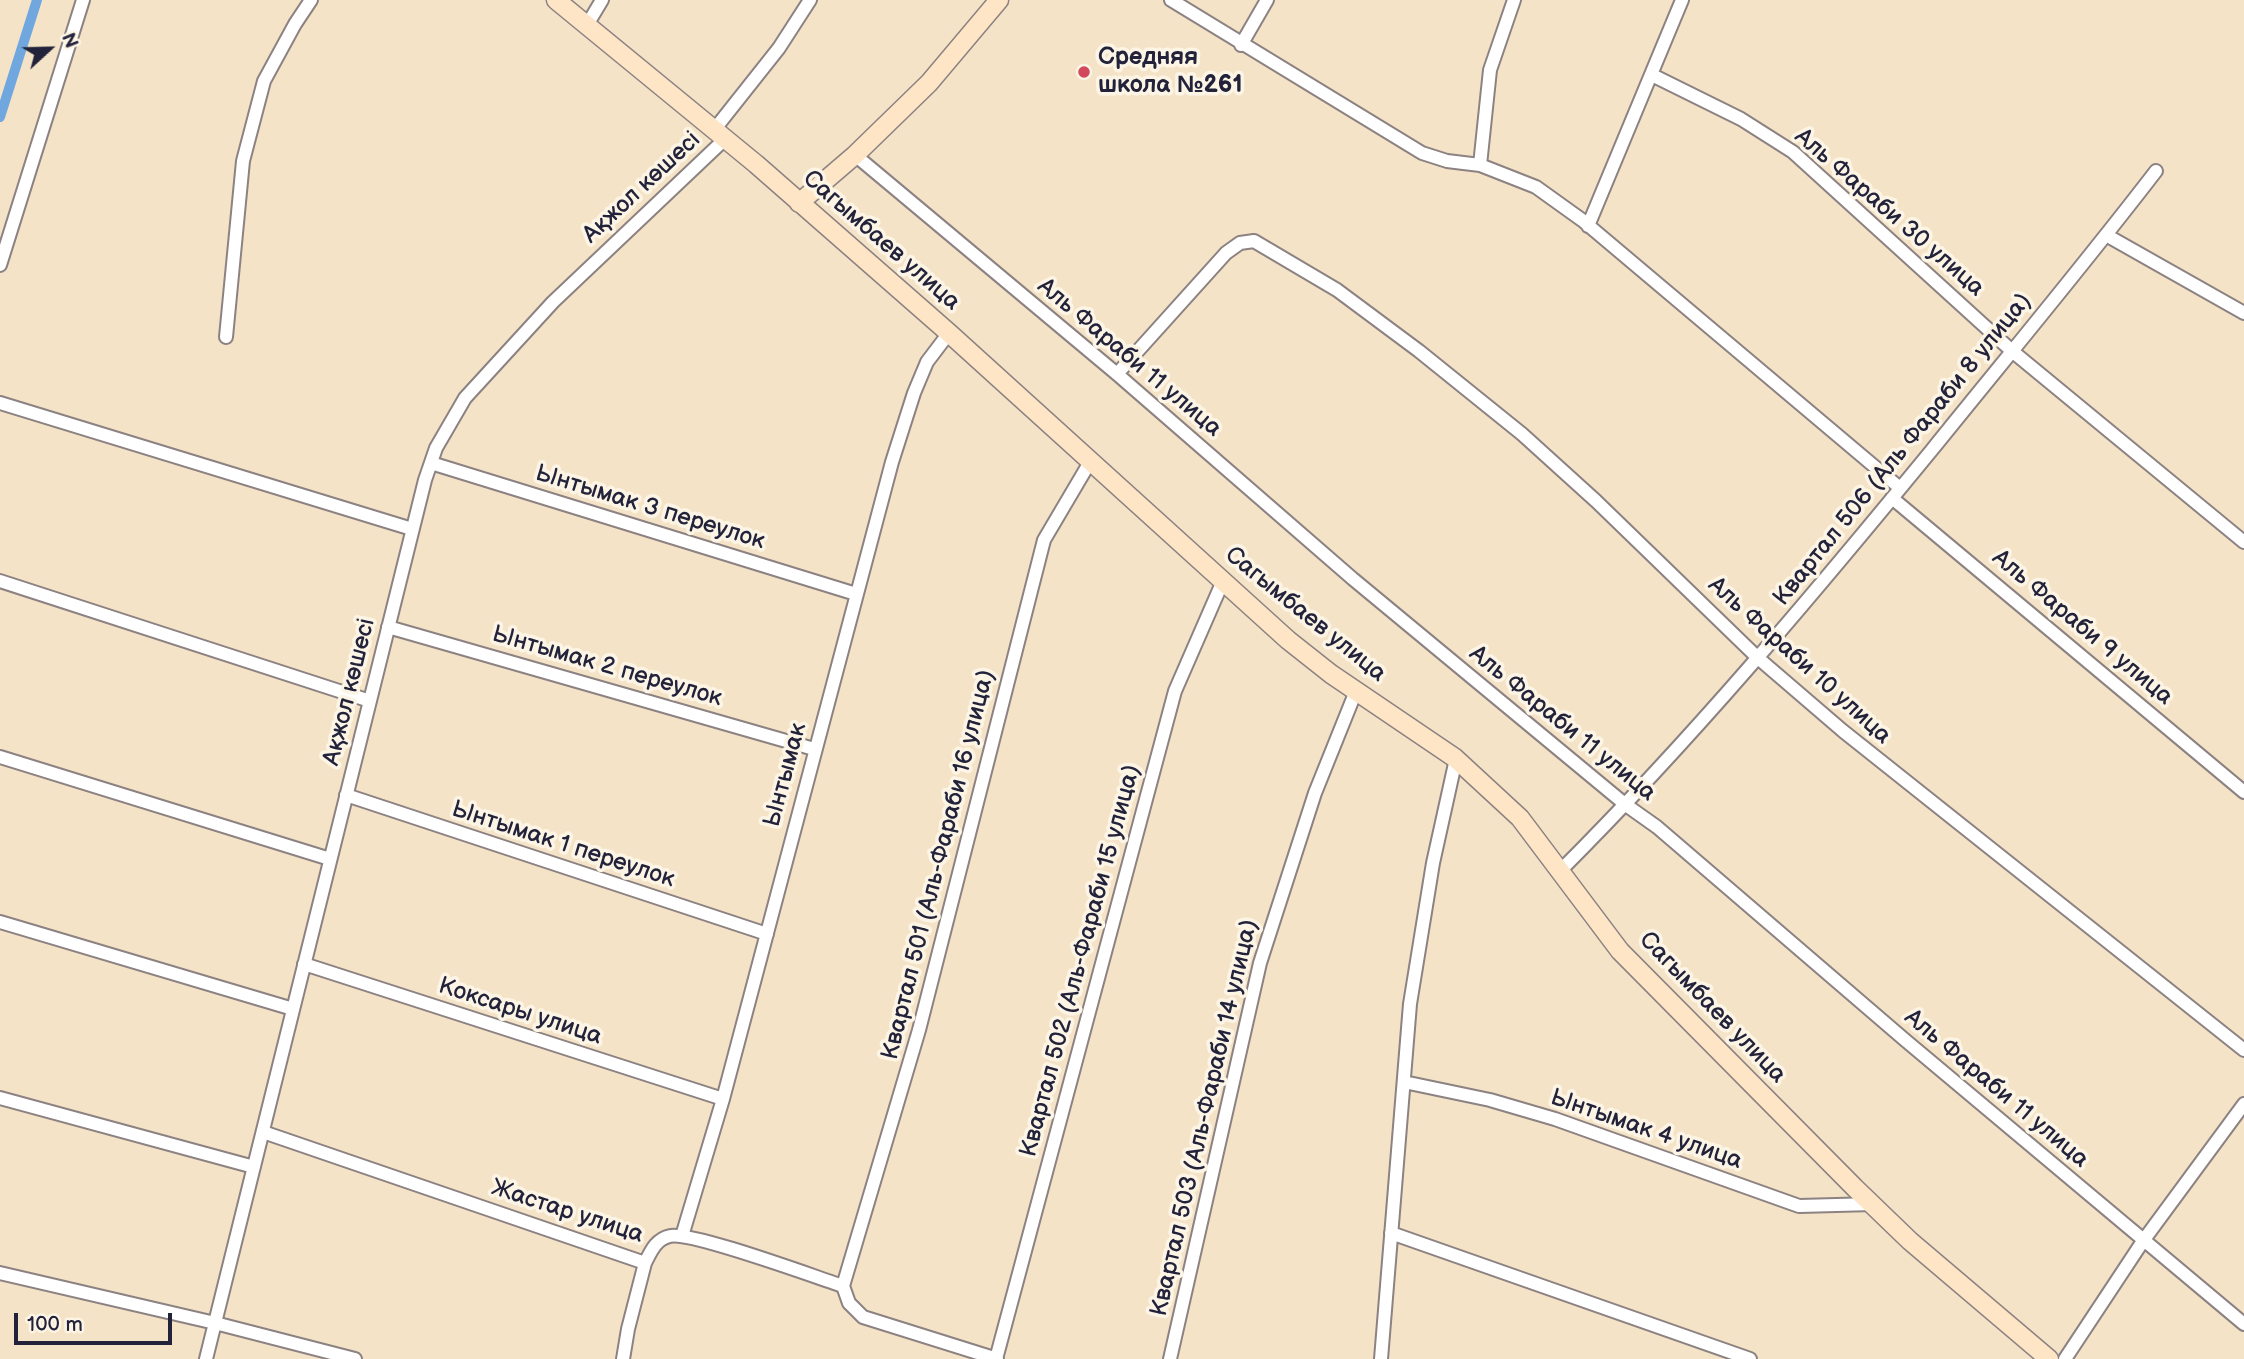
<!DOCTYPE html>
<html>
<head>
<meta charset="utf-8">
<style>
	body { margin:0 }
	#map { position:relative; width:2244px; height:1359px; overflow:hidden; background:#f5e3c8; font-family:"Balsamiq Sans",sans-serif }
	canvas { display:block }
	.north { position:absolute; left:14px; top:14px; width:70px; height:70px; -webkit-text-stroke:5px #fcf5e5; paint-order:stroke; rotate:68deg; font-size:19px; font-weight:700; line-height:28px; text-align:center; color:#22223b }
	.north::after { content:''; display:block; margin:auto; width:24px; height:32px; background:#22223b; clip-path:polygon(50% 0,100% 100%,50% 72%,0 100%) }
	.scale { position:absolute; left:14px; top:1313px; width:158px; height:32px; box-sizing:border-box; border:4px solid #22223b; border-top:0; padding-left:9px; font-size:21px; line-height:24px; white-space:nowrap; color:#22223b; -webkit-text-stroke:5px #fcf5e5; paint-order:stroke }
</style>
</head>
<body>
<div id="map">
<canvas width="2244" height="1359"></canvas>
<div class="north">N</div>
<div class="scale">100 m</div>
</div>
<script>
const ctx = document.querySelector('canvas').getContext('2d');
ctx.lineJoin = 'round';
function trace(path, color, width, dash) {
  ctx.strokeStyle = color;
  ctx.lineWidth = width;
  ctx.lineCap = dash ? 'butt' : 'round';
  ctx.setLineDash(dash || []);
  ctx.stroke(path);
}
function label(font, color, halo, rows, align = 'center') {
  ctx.font = font + ' "Balsamiq Sans",sans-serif';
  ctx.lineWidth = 7;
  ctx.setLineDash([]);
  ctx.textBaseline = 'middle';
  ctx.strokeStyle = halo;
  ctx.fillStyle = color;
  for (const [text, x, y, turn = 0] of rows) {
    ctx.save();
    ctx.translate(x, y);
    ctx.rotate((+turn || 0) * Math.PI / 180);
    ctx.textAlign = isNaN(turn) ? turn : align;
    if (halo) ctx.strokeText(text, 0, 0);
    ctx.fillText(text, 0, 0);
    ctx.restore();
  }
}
const canal = new Path2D(`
	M 0,117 L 37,0`);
const street = new Path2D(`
	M 1171,0 L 1422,153 L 1447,161 L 1480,165
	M 1514,0 L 1490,70 L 1480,165 L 1536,187 L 1582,220 L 1900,488
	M 587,25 L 602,0
	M 1241,45 L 1267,0
	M 1652,75 L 1741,119 L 1793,152 L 2012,351 L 2244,542
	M 714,130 L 779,48 L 810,0
	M 855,155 L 1117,374 L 1353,579 L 1626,805 L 1657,827 L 1905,1040 L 2244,1324
	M 1588,226 L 1682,0
	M 2106,235 L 2244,313
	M 0,265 L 83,0
	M 226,337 L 243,161 L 264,81 L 295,24 L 311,0
	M 1117,374 L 1226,253 L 1240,243 L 1254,241 L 1337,290 L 1419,351 L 1522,434 L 1596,501 L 1758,658 L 1843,731 L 2244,1050
	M 0,403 L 412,529
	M 431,463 L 856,594
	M 1892,498 L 2244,792
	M 0,581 L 370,701
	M 388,627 L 814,749
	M 0,757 L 330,859
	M 346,795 L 767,934
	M 1560,871 C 1692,739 1812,596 1931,451 C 2006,358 2083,266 2156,171
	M 0,922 L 293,1009
	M 304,964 L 723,1099
	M 1404,1082 L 1490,1100 L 1555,1119 L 1799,1206 L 1874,1204
	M 0,1098 L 254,1167
	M 263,1132 L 645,1263 C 651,1251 656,1239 670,1236 C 691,1231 815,1277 843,1286 L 849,1303 L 863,1317 L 997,1359
	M 1391,1233 L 1750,1359
	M 682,1236 L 723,1099 L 892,462 L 914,393 L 927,362 L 949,333
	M 0,1273 L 215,1323 L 355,1359
	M 843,1286 L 919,1030 L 1044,540 L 1090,462
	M 206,1359 L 425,480 L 436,448 L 465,398 L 553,302 L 725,139
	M 623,1359 L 628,1329 L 645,1263
	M 996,1359 L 1175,691 L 1223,581
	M 1170,1359 L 1260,963 L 1315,793 L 1356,691
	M 1381,1359 L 1410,1004 L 1433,863 L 1456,759
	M 2065,1359 L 2143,1241 L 2244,1104`);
const secondary = new Path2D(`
	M 556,0 L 756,164 L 949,333 L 1288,640 L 1331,674 L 1455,758 L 1520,818 L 1620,951 L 1855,1188 L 1910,1241 L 2049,1359
	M 799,203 L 855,155 L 929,83 L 999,0`);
const markers = [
	[1084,72,7,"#d1495b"]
];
const poiNames = [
	["Средняя",1098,58],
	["школа №261",1098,86]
];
const streetNames = [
	["Ақжол көшесі",642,188,-43],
	["Аль Фараби 30 улица",1889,213,41],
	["Сагымбаев улица",881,241,41],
	["Аль Фараби 11 улица",1129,358,40],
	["Квартал 506 (Аль Фараби 8 улица)",1903,450,-51],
	["Ынтымак 3 переулок",650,508,17],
	["Сагымбаев улица",1305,615,39],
	["Аль Фараби 9 улица",2082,628,40],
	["Аль Фараби 10 улица",1799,661,42],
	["Ынтымак 2 переулок",607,667,16],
	["Ақжол көшесі",350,692,-76],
	["Аль Фараби 11 улица",1562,724,39],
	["Ынтымак",786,775,-75],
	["Ынтымак 1 переулок",563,845,18],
	["Квартал 501 (Аль-Фараби 16 улица)",939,865,-76],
	["Квартал 502 (Аль-Фараби 15 улица)",1081,961,-75],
	["Сагымбаев улица",1712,1008,46],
	["Коксары улица",520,1012,18],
	["Аль Фараби 11 улица",1996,1089,40],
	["Квартал 503 (Аль-Фараби 14 улица)",1205,1118,-77],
	["Ынтымак 4 улица",1646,1130,19],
	["Жастар улица",567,1212,18]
];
trace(canal, '#70a7df', 10);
trace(street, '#8c8282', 16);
trace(secondary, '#8c8282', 21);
trace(street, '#fff', 12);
trace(secondary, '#fde5c5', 18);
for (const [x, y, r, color] of markers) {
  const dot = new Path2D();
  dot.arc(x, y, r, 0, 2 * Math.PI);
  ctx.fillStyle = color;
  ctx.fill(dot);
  trace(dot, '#fcf5e5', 2.5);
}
label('bold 24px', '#22223b', '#fcf5e5', poiNames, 'left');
label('24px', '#22223b', '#fcf5e5', streetNames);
</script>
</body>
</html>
